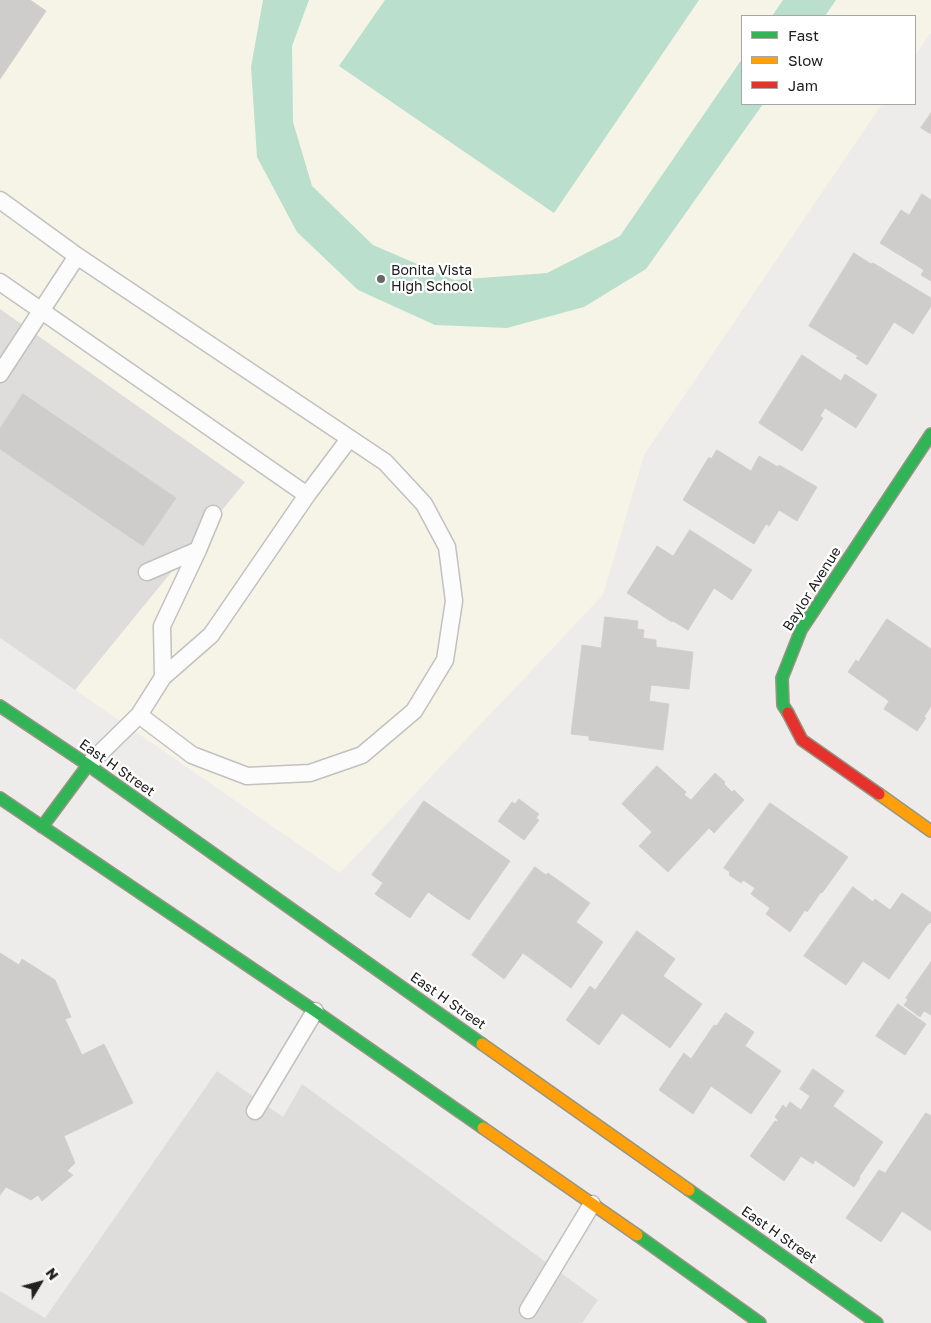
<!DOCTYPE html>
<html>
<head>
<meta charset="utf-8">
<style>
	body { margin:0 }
	#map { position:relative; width:931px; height:1323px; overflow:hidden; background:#eeecea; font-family:"Golos Text",sans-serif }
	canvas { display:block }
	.legend { position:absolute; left:741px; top:15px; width:175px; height:90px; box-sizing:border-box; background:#fff; border:1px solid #a6a6a6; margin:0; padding:6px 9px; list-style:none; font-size:15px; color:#202020 }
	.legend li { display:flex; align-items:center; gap:10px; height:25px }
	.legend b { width:25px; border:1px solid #a6a6a6 }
	.north { position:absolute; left:15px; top:1258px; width:50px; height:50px; -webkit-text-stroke:4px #fff; paint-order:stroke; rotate:53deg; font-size:14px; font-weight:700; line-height:20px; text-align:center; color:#202020 }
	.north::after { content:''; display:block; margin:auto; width:18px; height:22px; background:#202020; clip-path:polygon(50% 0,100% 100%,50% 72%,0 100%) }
</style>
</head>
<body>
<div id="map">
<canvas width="931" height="1323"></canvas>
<ul class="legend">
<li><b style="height:6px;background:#30b455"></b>Fast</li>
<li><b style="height:6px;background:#ff9f0a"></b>Slow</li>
<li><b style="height:6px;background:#e5322d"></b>Jam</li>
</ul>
<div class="north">N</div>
</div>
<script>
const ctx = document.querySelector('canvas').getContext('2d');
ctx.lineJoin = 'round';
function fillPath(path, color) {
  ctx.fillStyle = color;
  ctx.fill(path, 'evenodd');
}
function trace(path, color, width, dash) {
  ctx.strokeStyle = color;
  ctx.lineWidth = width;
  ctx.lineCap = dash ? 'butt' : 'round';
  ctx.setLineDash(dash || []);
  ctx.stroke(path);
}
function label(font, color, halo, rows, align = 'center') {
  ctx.font = font + ' "Golos Text",sans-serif';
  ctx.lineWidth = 4.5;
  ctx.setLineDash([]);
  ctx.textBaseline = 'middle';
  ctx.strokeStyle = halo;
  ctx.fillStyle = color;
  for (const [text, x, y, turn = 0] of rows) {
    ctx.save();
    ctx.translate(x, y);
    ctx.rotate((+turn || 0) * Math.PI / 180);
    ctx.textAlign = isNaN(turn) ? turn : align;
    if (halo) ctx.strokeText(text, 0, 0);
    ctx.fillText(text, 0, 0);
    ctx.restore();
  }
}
const education = new Path2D(`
	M 0,0 L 931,0 L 931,32 L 915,56 L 915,16 L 742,16 L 742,104 L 882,104 L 644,455 L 603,595 L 340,873 L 0,638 Z`);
const pitch = new Path2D(`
	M 263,0 L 309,0 L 292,46 L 293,122 L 312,186 L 373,245 L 454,280 L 547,273 L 620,236 L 742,59 L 742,104 L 763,104 L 646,269 L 584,307 L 507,328 L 435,325 L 358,290 L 297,232 L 257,157 L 251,67 Z
	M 385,0 L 699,0 L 554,213 L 339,66 Z
	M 783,0 L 836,0 L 825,16 L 772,16 Z`);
const parking = new Path2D(`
	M 0,309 L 245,482 L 75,690 L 0,638 Z
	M 217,1071 L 283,1117 L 302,1084 L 598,1300 L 582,1323 L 0,1323 L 0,1291 L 45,1318 Z`);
const building = new Path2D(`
	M 0,0 L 30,0 L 46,11 L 0,79 Z
	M 931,113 L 931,134 L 921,128 Z
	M 922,194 L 931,200 L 931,281 L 921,275 L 924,270 L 880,243 L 901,210 L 909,215 Z
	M 854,253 L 871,264 L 873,263 L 931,298 L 931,306 L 913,334 L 894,322 L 867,365 L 856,358 L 858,356 L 809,326 Z
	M 802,355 L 841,381 L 845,374 L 877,395 L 856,428 L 825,408 L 820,416 L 823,418 L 802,451 L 759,423 Z
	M 23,394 L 176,498 L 143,546 L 0,449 L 0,429 Z
	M 717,450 L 751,471 L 759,456 L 778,467 L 779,465 L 817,487 L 797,521 L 779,510 L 769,526 L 766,524 L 754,544 L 683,500 L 709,457 L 711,459 Z
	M 690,530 L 752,570 L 732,600 L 714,588 L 688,630 L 673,621 L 672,622 L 627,593 L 657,546 L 673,556 Z
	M 605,617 L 638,621 L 637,629 L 644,630 L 643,638 L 656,640 L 656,647 L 693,652 L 689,689 L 651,685 L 649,701 L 669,704 L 663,750 L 589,740 L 589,736 L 571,734 L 582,645 L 601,648 Z
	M 887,619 L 931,649 L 931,706 L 924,717 L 926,718 L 917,731 L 884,709 L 889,701 L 848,672 L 856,660 L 858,662 Z
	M 657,766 L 686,792 L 684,795 L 691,800 L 715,773 L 725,782 L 724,784 L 732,792 L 734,790 L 744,800 L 714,833 L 709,828 L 668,872 L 639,846 L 652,832 L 622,804 Z
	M 519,799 L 539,814 L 536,818 L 539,820 L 524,840 L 498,821 L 512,802 L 515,804 Z
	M 424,801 L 510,861 L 469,920 L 428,892 L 410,918 L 375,894 L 383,883 L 372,875 Z
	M 770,803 L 848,857 L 822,893 L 821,892 L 807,912 L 805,910 L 790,932 L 766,914 L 770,908 L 751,894 L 755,888 L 743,880 L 741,883 L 729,875 L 730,872 L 724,868 Z
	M 535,867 L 546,875 L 548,873 L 590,903 L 576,922 L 603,942 L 571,988 L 523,953 L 504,979 L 472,955 Z
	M 853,887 L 873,902 L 875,899 L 890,910 L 902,893 L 931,913 L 931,922 L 929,924 L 928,924 L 889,979 L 863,961 L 846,985 L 804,956 Z
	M 637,931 L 675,959 L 663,976 L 702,1004 L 670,1048 L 622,1013 L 599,1045 L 566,1020 L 590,986 L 595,990 Z
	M 0,953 L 19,965 L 22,959 L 55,980 L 71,1017 L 65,1019 L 82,1055 L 104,1044 L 133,1103 L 64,1136 L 75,1163 L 67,1171 L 73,1175 L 42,1201 L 38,1195 L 31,1200 L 6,1187 L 0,1195 Z
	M 931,962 L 931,1015 L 924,1011 L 920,1017 L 904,1005 L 908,1000 L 906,998 Z
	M 898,1004 L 926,1024 L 905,1055 L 876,1036 Z
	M 726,1013 L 754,1032 L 745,1046 L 781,1071 L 751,1114 L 711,1086 L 693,1114 L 659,1090 L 684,1053 L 691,1059 L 714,1025 L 716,1026 Z
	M 813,1069 L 844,1091 L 833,1106 L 883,1142 L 859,1177 L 860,1178 L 854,1187 L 815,1160 L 813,1164 L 801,1156 L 784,1181 L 750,1156 L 775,1121 L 777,1122 L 778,1120 L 775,1117 L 783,1105 L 786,1108 L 790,1102 L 801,1110 L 810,1096 L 800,1089 Z
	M 926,1113 L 931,1116 L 931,1231 L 902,1211 L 881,1242 L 846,1218 L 879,1170 L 885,1173 Z`);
const lane = new Path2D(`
	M 0,200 L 77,256 L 385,462 L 424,504 L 447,547 L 454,601 L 445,660 L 414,711 L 362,755 L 310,773 L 247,776 L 192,755 L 139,715
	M 0,282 L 307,495
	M 0,374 L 77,256
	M 147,572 L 198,550
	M 163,677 L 162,626 L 198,550 L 213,514
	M 88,765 L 139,715 L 163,677 L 211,635 L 307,495 L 349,439
	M 255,1111 L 315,1011
	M 528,1310 L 592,1204`);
const fast = new Path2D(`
	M 0,706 L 88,765 L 482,1044
	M 788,713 L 783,705 L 782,678 L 801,630 L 931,434
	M 0,798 L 315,1011 L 483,1128
	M 42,827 L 88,765
	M 689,1190 L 877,1323
	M 637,1235 L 760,1323`);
const slow = new Path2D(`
	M 879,794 L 931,831
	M 482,1044 L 689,1190
	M 483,1128 L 637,1235`);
const jam = new Path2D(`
	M 788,713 L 802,740 L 879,794`);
const markers = [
	[381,279,5,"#686767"]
];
const poiNames = [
	["Bonita Vista",391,271],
	["High School",391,287]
];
const streetNames = [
	["Baylor Avenue",812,589,-58],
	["East H Street",117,768,35],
	["East H Street",448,1001,35],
	["East H Street",779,1235,35]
];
fillPath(education, '#f5f4e7');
fillPath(pitch, '#bbdfcd');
fillPath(parking, '#dedddc');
fillPath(building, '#cfcdcb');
trace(building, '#d1cecc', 1);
trace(lane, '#c1c1c0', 19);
trace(fast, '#959584', 14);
trace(slow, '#959584', 14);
trace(jam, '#959584', 14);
trace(lane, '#fcfcfc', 16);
trace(fast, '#30b455', 11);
trace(slow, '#ff9f0a', 11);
trace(jam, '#e5322d', 11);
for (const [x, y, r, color] of markers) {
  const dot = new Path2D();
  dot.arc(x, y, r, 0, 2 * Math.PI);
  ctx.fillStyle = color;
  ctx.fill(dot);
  trace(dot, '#fff', 2);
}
label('14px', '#202020', '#fff', poiNames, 'left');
label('14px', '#202020', '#fff', streetNames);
</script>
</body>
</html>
